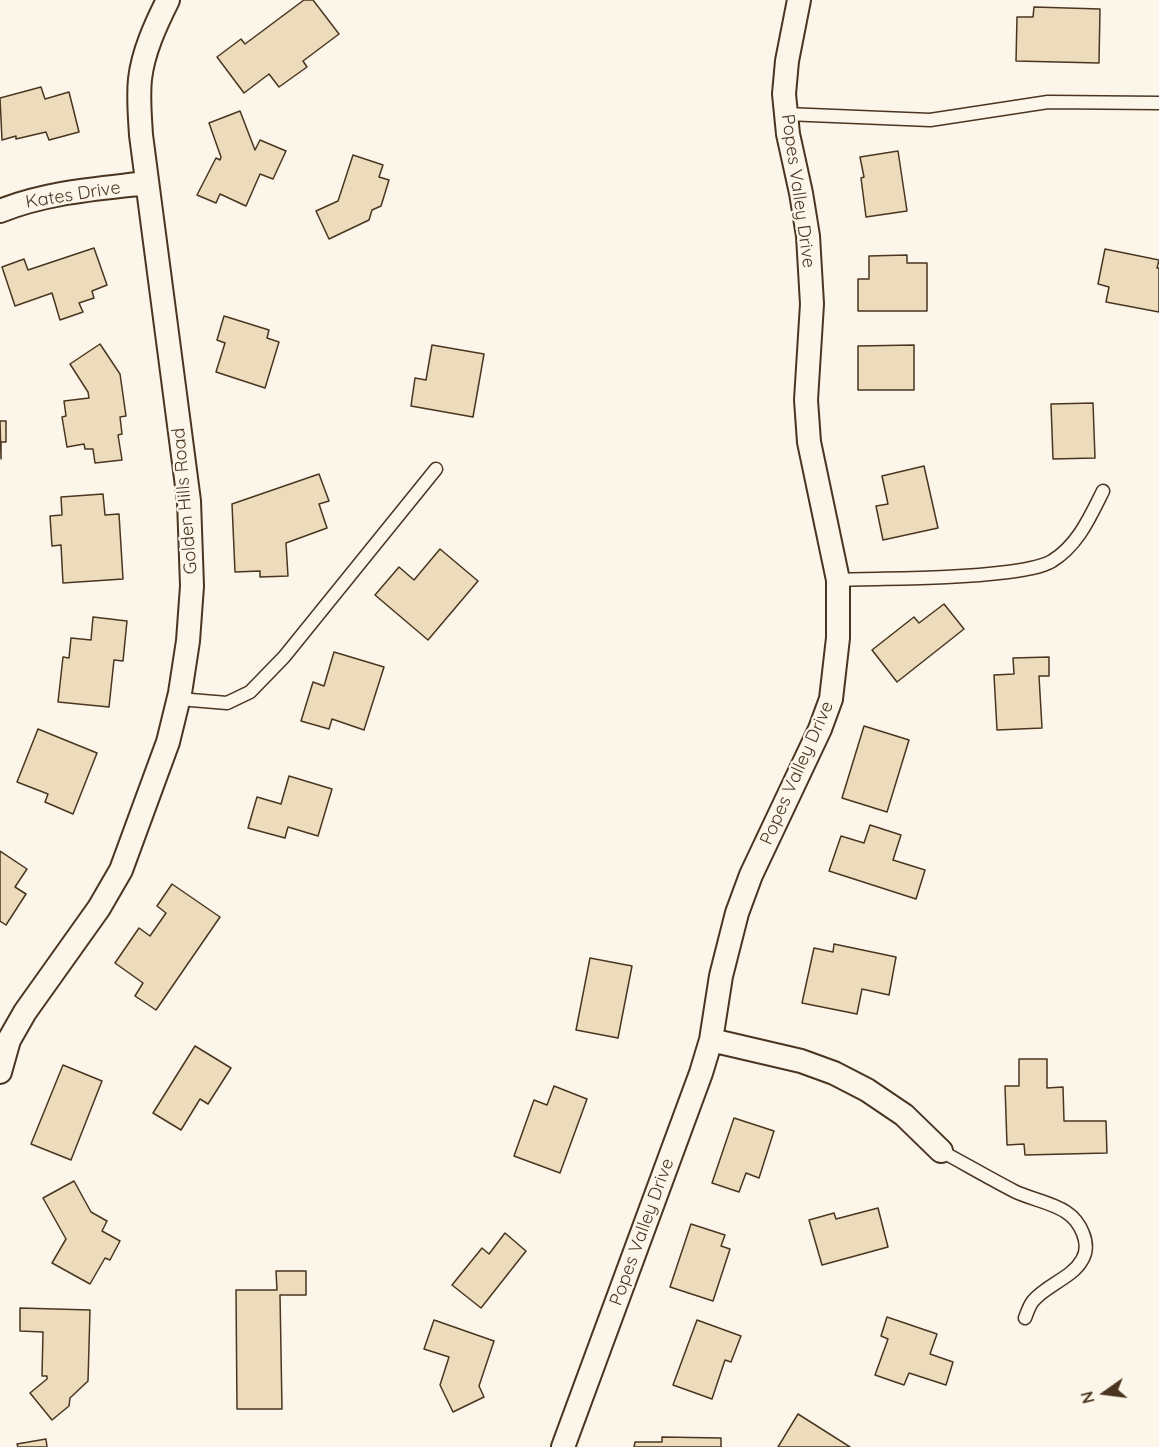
<!DOCTYPE html>
<html>
<head>
<meta charset="utf-8">
<style>
	body { margin:0 }
	#map { position:relative; width:1159px; height:1447px; overflow:hidden; background:#fbf6e9; font-family:Quicksand,sans-serif }
	canvas { display:block }
	.north { position:absolute; left:1075px; top:1363px; width:60px; height:60px; -webkit-text-stroke:4px #fbf6e9; paint-order:stroke; rotate:256deg; font-size:16px; font-weight:700; line-height:24px; text-align:center; color:#4a3520 }
	.north::after { content:''; display:block; margin:auto; width:21px; height:27px; background:#4a3520; clip-path:polygon(50% 0,100% 100%,50% 72%,0 100%) }
</style>
</head>
<body>
<div id="map">
<canvas width="1159" height="1447"></canvas>
<div class="north">N</div>
</div>
<script>
const ctx = document.querySelector('canvas').getContext('2d');
ctx.lineJoin = 'round';
function fillPath(path, color) {
  ctx.fillStyle = color;
  ctx.fill(path, 'evenodd');
}
function trace(path, color, width, dash) {
  ctx.strokeStyle = color;
  ctx.lineWidth = width;
  ctx.lineCap = dash ? 'butt' : 'round';
  ctx.setLineDash(dash || []);
  ctx.stroke(path);
}
function label(font, color, halo, rows, align = 'center') {
  ctx.font = font + ' Quicksand,sans-serif';
  ctx.lineWidth = 4.5;
  ctx.setLineDash([]);
  ctx.textBaseline = 'middle';
  ctx.strokeStyle = halo;
  ctx.fillStyle = color;
  for (const [text, x, y, turn = 0] of rows) {
    ctx.save();
    ctx.translate(x, y);
    ctx.rotate((+turn || 0) * Math.PI / 180);
    ctx.textAlign = isNaN(turn) ? turn : align;
    if (halo) ctx.strokeText(text, 0, 0);
    ctx.fillText(text, 0, 0);
    ctx.restore();
  }
}
const building = new Path2D(`
	M 304,0 L 313,0 L 339,34 L 303,61 L 307,67 L 279,87 L 269,74 L 244,93 L 217,57 L 241,39 L 245,44 Z
	M 1034,7 L 1100,9 L 1099,63 L 1016,61 L 1017,17 L 1033,17 Z
	M 41,87 L 45,99 L 69,92 L 79,132 L 49,140 L 46,132 L 16,139 L 16,136 L 2,140 L 0,98 Z
	M 240,111 L 255,150 L 260,140 L 286,151 L 273,179 L 260,174 L 246,206 L 220,194 L 216,203 L 197,195 L 216,158 L 220,160 L 221,157 L 209,123 Z
	M 898,151 L 907,211 L 866,217 L 861,178 L 864,177 L 860,157 Z
	M 353,155 L 383,165 L 379,177 L 389,180 L 381,206 L 372,210 L 369,220 L 329,239 L 316,211 L 338,201 Z
	M 94,248 L 107,285 L 92,291 L 94,298 L 79,303 L 83,312 L 60,320 L 52,293 L 15,306 L 2,267 L 24,259 L 28,270 Z
	M 1105,249 L 1159,260 L 1157,268 L 1159,268 L 1159,312 L 1106,302 L 1109,287 L 1098,284 Z
	M 907,255 L 907,263 L 927,263 L 927,311 L 858,311 L 858,279 L 869,279 L 869,256 Z
	M 224,316 L 269,330 L 267,338 L 279,342 L 265,388 L 216,372 L 225,343 L 217,340 Z
	M 100,344 L 120,374 L 126,416 L 120,417 L 122,434 L 118,435 L 122,460 L 95,463 L 93,449 L 85,449 L 84,444 L 67,447 L 62,417 L 66,416 L 64,401 L 89,398 L 88,392 L 70,364 Z
	M 432,345 L 484,354 L 473,417 L 411,406 L 415,378 L 426,380 Z
	M 914,345 L 914,390 L 858,390 L 858,346 Z
	M 1093,403 L 1095,458 L 1053,459 L 1051,404 Z
	M 0,421 L 6,421 L 6,442 L 1,442 L 1,459 Z
	M 924,466 L 938,528 L 883,540 L 876,506 L 888,504 L 882,476 Z
	M 319,474 L 329,501 L 319,504 L 327,528 L 286,543 L 288,576 L 260,577 L 260,571 L 235,572 L 232,504 Z
	M 103,494 L 105,515 L 119,514 L 123,579 L 63,583 L 61,545 L 52,546 L 50,516 L 62,515 L 61,497 Z
	M 440,549 L 478,581 L 428,640 L 375,595 L 399,567 L 414,580 Z
	M 944,604 L 964,629 L 897,682 L 872,650 L 914,617 L 919,623 Z
	M 93,617 L 127,621 L 123,661 L 114,660 L 109,707 L 58,702 L 63,657 L 69,658 L 71,638 L 91,640 Z
	M 334,652 L 384,667 L 364,730 L 332,719 L 329,729 L 301,721 L 313,682 L 324,686 Z
	M 1049,657 L 1049,676 L 1039,676 L 1042,728 L 997,730 L 994,675 L 1014,674 L 1013,658 Z
	M 864,726 L 909,740 L 887,812 L 842,798 Z
	M 38,729 L 97,753 L 73,814 L 45,802 L 48,794 L 17,782 Z
	M 289,776 L 332,789 L 318,836 L 288,827 L 285,838 L 248,828 L 257,797 L 281,804 Z
	M 870,825 L 901,835 L 893,860 L 925,870 L 916,899 L 829,871 L 841,836 L 864,843 Z
	M 0,851 L 27,869 L 15,887 L 26,894 L 6,925 L 0,921 Z
	M 172,884 L 220,917 L 156,1010 L 135,996 L 143,983 L 115,963 L 139,928 L 150,936 L 166,913 L 157,906 Z
	M 834,944 L 896,957 L 889,995 L 862,989 L 857,1014 L 802,1003 L 814,948 L 833,952 Z
	M 590,958 L 632,966 L 618,1038 L 576,1030 Z
	M 195,1046 L 231,1068 L 208,1104 L 200,1099 L 181,1130 L 153,1113 Z
	M 1019,1059 L 1047,1059 L 1047,1088 L 1063,1087 L 1064,1121 L 1106,1121 L 1107,1153 L 1025,1155 L 1024,1144 L 1007,1145 L 1005,1086 L 1019,1086 Z
	M 63,1065 L 102,1081 L 71,1160 L 31,1144 Z
	M 554,1086 L 587,1099 L 560,1173 L 514,1156 L 534,1100 L 547,1105 Z
	M 734,1118 L 774,1131 L 759,1178 L 746,1173 L 739,1192 L 712,1183 Z
	M 74,1181 L 91,1212 L 107,1221 L 102,1231 L 120,1241 L 110,1260 L 105,1258 L 90,1284 L 52,1263 L 66,1239 L 43,1198 Z
	M 878,1208 L 888,1247 L 822,1265 L 809,1220 L 834,1213 L 836,1219 Z
	M 691,1224 L 725,1235 L 721,1246 L 730,1249 L 713,1301 L 670,1287 Z
	M 505,1233 L 526,1251 L 481,1308 L 452,1285 L 482,1248 L 489,1254 Z
	M 276,1271 L 306,1271 L 306,1295 L 280,1295 L 282,1409 L 237,1409 L 236,1290 L 277,1290 Z
	M 20,1308 L 90,1310 L 88,1381 L 70,1398 L 69,1406 L 52,1420 L 30,1393 L 47,1379 L 47,1376 L 42,1376 L 43,1332 L 20,1331 Z
	M 887,1317 L 937,1334 L 930,1354 L 953,1362 L 946,1385 L 909,1373 L 904,1385 L 875,1375 L 888,1339 L 881,1336 Z
	M 434,1320 L 494,1341 L 479,1386 L 484,1397 L 453,1412 L 440,1385 L 449,1357 L 424,1349 Z
	M 697,1320 L 741,1336 L 731,1362 L 725,1360 L 712,1399 L 673,1385 Z
	M 798,1414 L 850,1447 L 778,1447 Z
	M 662,1437 L 721,1438 L 721,1447 L 634,1447 L 635,1442 L 662,1442 Z
	M 46,1439 L 47,1447 L 18,1447 L 17,1444 Z`);
const service = new Path2D(`
	M 786,114 L 930,120 L 1048,102 L 1159,103
	M 838,580 C 894,578 952,579 1008,572 C 1022,570 1040,568 1052,561 C 1078,545 1090,517 1103,491
	M 179,699 L 227,703 L 250,692 L 284,657 L 436,469
	M 941,1151 C 965,1164 989,1178 1014,1191 C 1030,1199 1051,1202 1066,1212 C 1080,1221 1092,1244 1082,1260 C 1072,1278 1046,1285 1033,1301 C 1029,1306 1027,1313 1025,1318`);
const minor = new Path2D(`
	M 0,211 C 47,192 97,189 147,183
	M 711,1040 L 801,1061 L 834,1073 L 867,1090 L 904,1115 L 941,1151
	M 0,1072 L 9,1040 L 25,1012 L 99,908 L 121,870 L 168,742 L 180,693 L 188,641 L 192,586 L 189,501 L 141,135 C 140,117 138,98 140,79 C 143,52 156,24 168,0
	M 563,1447 L 701,1073 L 711,1040 L 721,976 L 737,913 L 751,875 L 820,729 L 831,699 L 838,638 L 838,580 L 809,442 L 806,400 L 812,304 L 808,236 L 801,193 L 788,134 L 784,94 L 787,61 L 799,0`);
const streetNames = [
	["Popes Valley Drive",798,191,82],
	["Kates Drive",73,195,-9],
	["Golden Hills Road",185,501,-95],
	["Popes Valley Drive",797,773,-66],
	["Popes Valley Drive",642,1232,-70]
];
fillPath(building, '#ecdcbc');
trace(building, '#4a3520', 1.5);
trace(service, '#4a3520', 15);
trace(minor, '#4a3520', 26);
trace(service, '#fbf6e9', 12);
trace(minor, '#fbf6e9', 22);
label('18px', '#4a3520', '#fbf6e9', streetNames);
</script>
</body>
</html>
